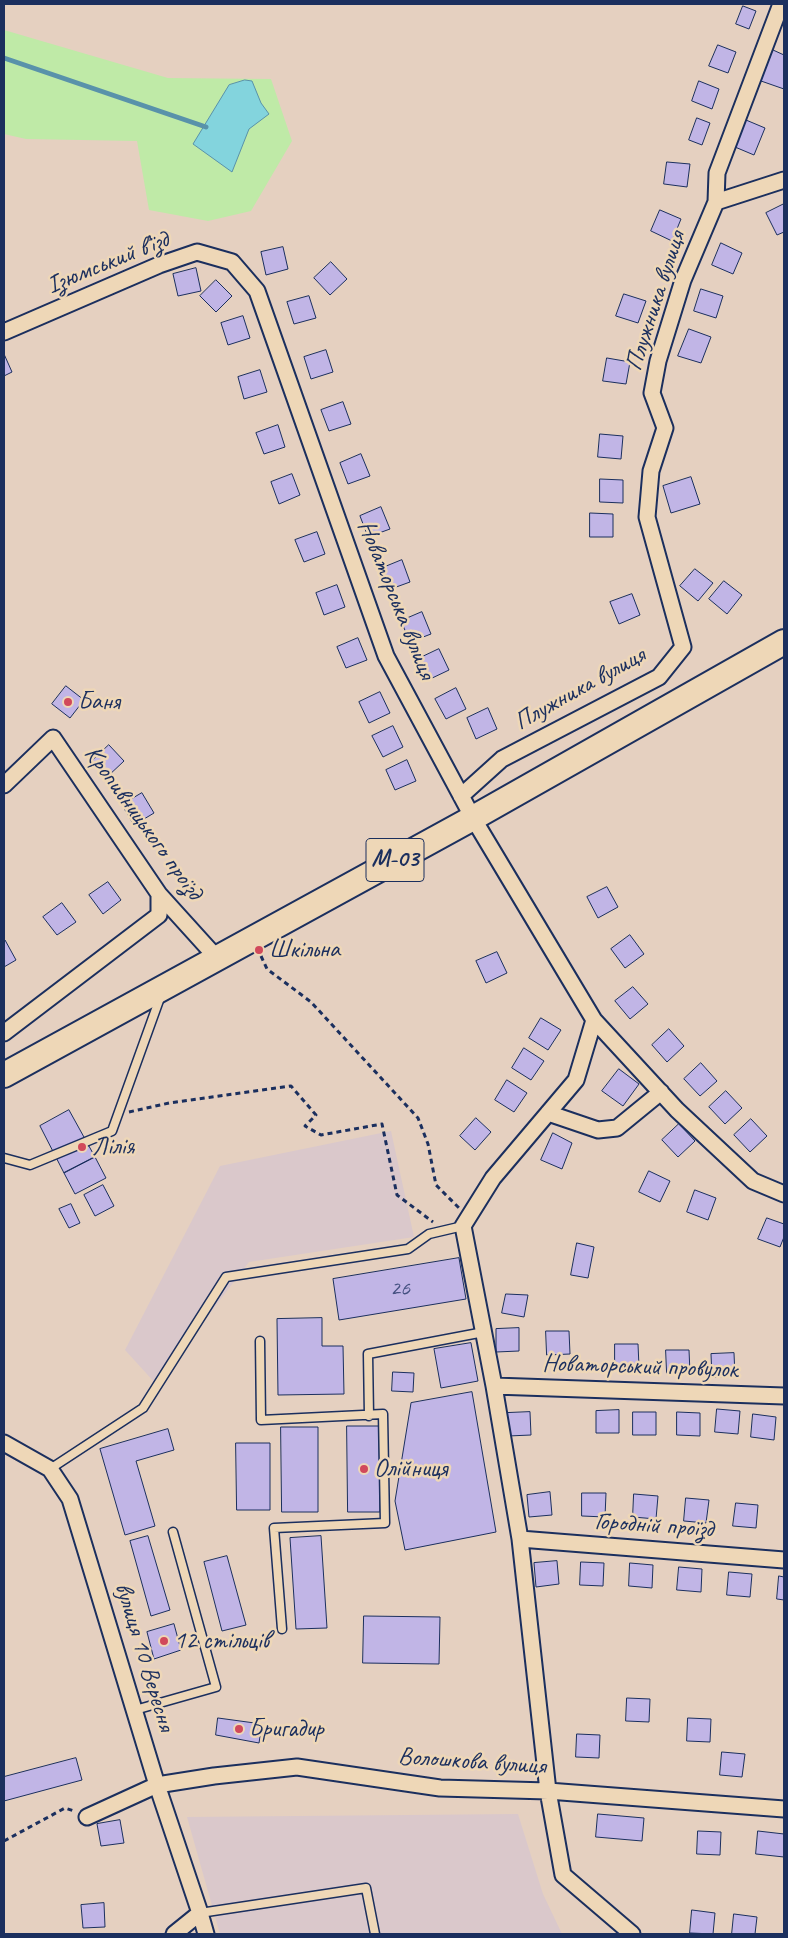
<!DOCTYPE html>
<html>
<head>
<meta charset="utf-8">
<style>
	body { margin:0 }
	#map { position:relative; width:788px; height:1938px; overflow:hidden; background:#e5d0c0; font-family:Caveat,sans-serif }
	canvas { display:block }
	.frame { position:absolute; inset:0; border:5px solid #1b2f5e; pointer-events:none }
</style>
</head>
<body>
<div id="map">
<canvas width="788" height="1938"></canvas>
<div class="frame"></div>
</div>
<script>
const ctx = document.querySelector('canvas').getContext('2d');
ctx.lineJoin = 'round';
function fillPath(path, color) {
  ctx.fillStyle = color;
  ctx.fill(path, 'evenodd');
}
function trace(path, color, width, dash) {
  ctx.strokeStyle = color;
  ctx.lineWidth = width;
  ctx.lineCap = dash ? 'butt' : 'round';
  ctx.setLineDash(dash || []);
  ctx.stroke(path);
}
function label(font, color, halo, rows, align = 'center') {
  ctx.font = font + ' Caveat,sans-serif';
  ctx.lineWidth = 5;
  ctx.setLineDash([]);
  ctx.textBaseline = 'middle';
  ctx.strokeStyle = halo;
  ctx.fillStyle = color;
  for (const [text, x, y, turn = 0] of rows) {
    ctx.save();
    ctx.translate(x, y);
    ctx.rotate((+turn || 0) * Math.PI / 180);
    ctx.textAlign = isNaN(turn) ? turn : align;
    if (halo) ctx.strokeText(text, 0, 0);
    ctx.fillText(text, 0, 0);
    ctx.restore();
  }
}
const built = new Path2D(`
	M 391,1131 L 414,1237 L 249,1262 L 156,1384 L 125,1350 L 220,1166 Z
	M 518,1814 L 543,1894 L 562,1934 L 220,1934 L 187,1817 Z`);
const green = new Path2D(`
	M 4,30 L 168,78 L 271,79 L 292,141 L 251,211 L 208,221 L 149,210 L 137,141 L 26,139 L 4,134 Z`);
const water = new Path2D(`
	M 245,80 L 252,81 L 261,103 L 269,114 L 249,129 L 232,172 L 193,144 L 229,85 Z`);
const stream = new Path2D(`
	M 4,58 L 206,127`);
const building = new Path2D(`
	M 743,6 L 756,11 L 749,29 L 736,24 Z
	M 718,45 L 736,52 L 728,73 L 709,66 Z
	M 773,50 L 784,55 L 784,89 L 761,81 Z
	M 699,81 L 719,89 L 712,109 L 692,101 Z
	M 697,118 L 710,123 L 702,145 L 689,140 Z
	M 746,120 L 765,128 L 754,155 L 735,147 Z
	M 667,162 L 690,164 L 687,187 L 664,184 Z
	M 784,204 L 784,232 L 777,235 L 766,213 Z
	M 660,210 L 681,219 L 672,241 L 651,231 Z
	M 721,243 L 742,253 L 733,274 L 712,265 Z
	M 283,247 L 288,269 L 266,275 L 261,252 Z
	M 331,262 L 347,279 L 330,295 L 314,278 Z
	M 196,268 L 201,291 L 178,296 L 173,274 Z
	M 216,280 L 232,296 L 216,312 L 200,296 Z
	M 701,289 L 723,296 L 716,318 L 694,311 Z
	M 624,294 L 646,301 L 638,323 L 616,316 Z
	M 309,296 L 316,318 L 294,324 L 287,302 Z
	M 243,316 L 250,338 L 228,345 L 221,323 Z
	M 689,329 L 711,337 L 701,363 L 678,356 Z
	M 326,350 L 333,372 L 311,379 L 304,357 Z
	M 4,354 L 12,372 L 4,376 Z
	M 607,358 L 630,362 L 626,384 L 603,381 Z
	M 260,370 L 267,392 L 244,399 L 238,377 Z
	M 343,402 L 351,424 L 329,431 L 321,410 Z
	M 278,425 L 285,447 L 264,454 L 256,433 Z
	M 600,434 L 623,436 L 621,459 L 598,457 Z
	M 361,454 L 370,476 L 348,484 L 340,463 Z
	M 292,474 L 300,495 L 279,504 L 271,482 Z
	M 691,477 L 700,504 L 671,513 L 663,486 Z
	M 600,479 L 623,480 L 623,503 L 600,502 Z
	M 381,507 L 390,529 L 368,537 L 360,516 Z
	M 590,513 L 613,514 L 613,537 L 590,537 Z
	M 317,532 L 325,554 L 304,562 L 295,540 Z
	M 402,560 L 410,582 L 388,590 L 380,569 Z
	M 695,569 L 713,583 L 698,601 L 680,586 Z
	M 724,581 L 742,595 L 727,614 L 709,599 Z
	M 337,585 L 345,607 L 324,615 L 316,593 Z
	M 632,594 L 640,615 L 619,624 L 610,602 Z
	M 422,612 L 431,634 L 410,642 L 401,621 Z
	M 358,638 L 367,660 L 346,668 L 337,647 Z
	M 439,649 L 449,670 L 428,680 L 418,659 Z
	M 66,686 L 84,700 L 70,718 L 52,704 Z
	M 456,688 L 466,709 L 446,719 L 435,699 Z
	M 380,692 L 390,713 L 369,723 L 359,702 Z
	M 488,708 L 497,729 L 476,739 L 467,718 Z
	M 393,726 L 403,747 L 383,757 L 372,736 Z
	M 109,745 L 124,761 L 107,777 L 92,761 Z
	M 407,760 L 416,781 L 395,790 L 386,770 Z
	M 142,793 L 154,813 L 134,825 L 122,805 Z
	M 108,882 L 121,900 L 103,914 L 89,895 Z
	M 607,887 L 618,907 L 598,918 L 587,897 Z
	M 62,903 L 76,922 L 57,935 L 43,917 Z
	M 630,935 L 644,954 L 625,968 L 611,949 Z
	M 4,940 L 5,940 L 16,960 L 4,967 Z
	M 497,952 L 507,973 L 486,983 L 476,961 Z
	M 633,987 L 648,1004 L 630,1019 L 615,1001 Z
	M 541,1018 L 561,1030 L 548,1050 L 529,1038 Z
	M 669,1029 L 684,1046 L 667,1062 L 652,1045 Z
	M 524,1048 L 544,1061 L 531,1080 L 512,1068 Z
	M 701,1063 L 717,1081 L 700,1096 L 684,1079 Z
	M 619,1069 L 639,1084 L 623,1106 L 602,1091 Z
	M 507,1080 L 527,1093 L 514,1112 L 495,1100 Z
	M 726,1091 L 742,1108 L 725,1124 L 709,1107 Z
	M 69,1110 L 95,1157 L 64,1173 L 40,1126 Z
	M 476,1118 L 491,1132 L 475,1150 L 460,1136 Z
	M 751,1119 L 767,1136 L 750,1152 L 734,1135 Z
	M 679,1124 L 695,1141 L 678,1157 L 662,1140 Z
	M 553,1133 L 572,1143 L 562,1169 L 541,1160 Z
	M 95,1157 L 106,1178 L 75,1194 L 64,1173 Z
	M 649,1171 L 670,1181 L 660,1202 L 639,1192 Z
	M 103,1185 L 114,1206 L 95,1216 L 84,1195 Z
	M 695,1190 L 716,1198 L 708,1220 L 687,1212 Z
	M 71,1204 L 80,1223 L 69,1228 L 59,1209 Z
	M 767,1218 L 784,1224 L 784,1237 L 780,1247 L 758,1239 Z
	M 577,1243 L 594,1247 L 588,1278 L 571,1275 Z
	M 459,1258 L 466,1299 L 339,1320 L 333,1279 Z
	M 506,1294 L 528,1295 L 524,1317 L 502,1313 Z
	M 322,1318 L 322,1346 L 343,1346 L 344,1394 L 278,1395 L 277,1319 Z
	M 519,1328 L 519,1351 L 496,1352 L 496,1329 Z
	M 546,1331 L 569,1331 L 570,1354 L 547,1355 Z
	M 471,1343 L 478,1381 L 441,1388 L 434,1349 Z
	M 615,1344 L 638,1344 L 639,1367 L 615,1367 Z
	M 666,1350 L 689,1350 L 690,1373 L 667,1373 Z
	M 734,1353 L 735,1376 L 712,1377 L 711,1354 Z
	M 393,1372 L 414,1373 L 413,1392 L 392,1391 Z
	M 472,1392 L 496,1532 L 405,1550 L 395,1501 L 411,1403 Z
	M 717,1409 L 740,1411 L 738,1434 L 715,1432 Z
	M 619,1410 L 619,1433 L 596,1433 L 596,1411 Z
	M 530,1412 L 531,1435 L 508,1436 L 507,1413 Z
	M 633,1412 L 656,1412 L 656,1435 L 633,1435 Z
	M 677,1412 L 700,1413 L 700,1436 L 677,1435 Z
	M 753,1414 L 776,1417 L 774,1440 L 751,1437 Z
	M 347,1426 L 379,1426 L 380,1512 L 348,1512 Z
	M 281,1427 L 318,1427 L 318,1512 L 282,1512 Z
	M 168,1429 L 174,1450 L 136,1461 L 155,1526 L 125,1535 L 100,1449 Z
	M 236,1443 L 270,1443 L 270,1510 L 237,1510 Z
	M 550,1492 L 552,1515 L 529,1517 L 527,1495 Z
	M 582,1493 L 606,1493 L 605,1517 L 582,1516 Z
	M 634,1494 L 658,1496 L 656,1519 L 633,1517 Z
	M 686,1498 L 709,1500 L 706,1523 L 684,1521 Z
	M 736,1503 L 758,1505 L 756,1528 L 733,1526 Z
	M 148,1536 L 170,1610 L 151,1616 L 130,1541 Z
	M 321,1536 L 327,1628 L 296,1629 L 290,1538 Z
	M 227,1556 L 246,1625 L 222,1631 L 204,1562 Z
	M 557,1561 L 559,1584 L 536,1587 L 534,1563 Z
	M 581,1562 L 604,1563 L 603,1586 L 580,1585 Z
	M 630,1563 L 653,1565 L 652,1588 L 629,1586 Z
	M 679,1567 L 702,1569 L 701,1592 L 677,1590 Z
	M 729,1572 L 752,1574 L 750,1597 L 727,1595 Z
	M 779,1576 L 784,1577 L 784,1600 L 777,1599 Z
	M 364,1616 L 440,1617 L 439,1664 L 363,1663 Z
	M 174,1624 L 181,1650 L 154,1659 L 147,1632 Z
	M 627,1698 L 650,1699 L 649,1722 L 626,1721 Z
	M 218,1718 L 262,1724 L 259,1743 L 216,1735 Z
	M 688,1718 L 711,1719 L 710,1742 L 687,1741 Z
	M 577,1734 L 600,1735 L 599,1758 L 576,1757 Z
	M 722,1752 L 745,1754 L 742,1777 L 720,1775 Z
	M 76,1758 L 82,1780 L 4,1801 L 4,1777 Z
	M 598,1814 L 644,1818 L 642,1841 L 596,1837 Z
	M 120,1820 L 124,1843 L 101,1846 L 97,1824 Z
	M 698,1831 L 721,1832 L 720,1855 L 697,1854 Z
	M 758,1831 L 784,1834 L 784,1857 L 756,1854 Z
	M 104,1903 L 105,1927 L 83,1928 L 81,1905 Z
	M 692,1910 L 715,1913 L 713,1934 L 690,1933 Z
	M 734,1914 L 757,1917 L 755,1934 L 732,1934 Z`);
const path = new Path2D(`
	M 261,956 L 267,969 L 311,1002 L 418,1118 L 428,1144 L 436,1185 L 459,1208
	M 129,1112 L 169,1103 L 291,1086 L 316,1115 L 305,1126 L 321,1135 L 382,1124 L 397,1195 L 433,1222
	M 4,1841 L 65,1808 L 74,1811`);
const service = new Path2D(`
	M 4,1158 L 30,1165 L 112,1131 L 161,995
	M 260,1341 L 261,1420 L 383,1414 L 385,1523 L 274,1528 L 282,1629
	M 369,1416 L 368,1354 L 484,1332
	M 50,1469 L 143,1408 L 226,1277 L 408,1249 L 429,1234 L 463,1226
	M 135,1710 L 216,1687 L 173,1532
	M 200,1913 L 366,1888 L 375,1934`);
const minor = new Path2D(`
	M 716,202 L 784,180
	M 4,332 L 159,265 L 197,252 L 232,262 L 257,291 L 386,656 L 473,818 L 594,1020 L 576,1080 L 493,1178 L 463,1226 L 494,1386 L 520,1539 L 548,1791 L 563,1875 L 632,1934
	M 4,785 L 53,738 L 159,894 L 216,957
	M 461,796 L 502,759 L 659,677 L 683,647 L 647,517 L 651,471 L 665,428 L 652,393 L 658,361 L 683,280 L 716,202 L 717,173 L 781,4
	M 594,1020 L 677,1110 L 753,1181 L 784,1194
	M 4,1033 L 159,915 L 159,894
	M 548,1113 L 598,1130 L 617,1128 L 661,1092
	M 494,1386 L 784,1396
	M 4,1443 L 50,1469 L 70,1499 L 157,1785 L 200,1913 L 206,1934
	M 520,1539 L 784,1560
	M 87,1817 L 157,1785 L 214,1776 L 297,1767 L 440,1788 L 548,1791 L 784,1809
	M 174,1934 L 200,1913`);
const trunk = new Path2D(`
	M 4,1075 L 473,818 L 784,642`);
const markers = [
	[68,702,5,"#d1495b"],
	[259,950,5,"#d1495b"],
	[82,1147,5,"#d1495b"],
	[364,1469,5,"#d1495b"],
	[164,1641,5,"#d1495b"],
	[239,1729,5,"#d1495b"]
];
const numberNames = [
	["26",400,1289]
];
const shields = [
	[395,860,58]
];
const shieldNames = [
	["М-03",395,860]
];
const streetNames = [
	["Ізюмський в’їзд",108,263,-22],
	["Плужника вулиця",656,301,-72],
	["Новаторська вулиця",396,600,68],
	["Плужника вулиця",580,689,-29],
	["Кропивницького проїзд",143,823,54],
	["Новаторський провулок",640,1367,2],
	["Городній проїзд",654,1526,4],
	["вулиця 10 Вересня",144,1657,73],
	["Волошкова вулиця",472,1762,4]
];
const poiNames = [
	["Баня",78,702],
	["Шкільна",269,950],
	["Лілія",92,1147],
	["Олійниця",374,1469],
	["12 стільців",174,1641],
	["Бригадир",249,1729]
];
fillPath(built, '#dac8cb');
fillPath(green, '#bfeaa7');
fillPath(water, '#83d4dd');
trace(water, '#5992aa', 1);
trace(stream, '#5992aa', 5);
fillPath(building, '#c1b5e6');
trace(building, '#1b2f5e', 1);
trace(service, '#1b2f5e', 11);
trace(minor, '#1b2f5e', 19);
trace(trunk, '#1b2f5e', 28);
trace(path, '#1b2f5e', 3, [5, 4]);
trace(service, '#eed7b7', 8);
trace(minor, '#eed7b7', 15);
trace(trunk, '#eed7b7', 24);
for (const [x, y, r, color] of markers) {
  const dot = new Path2D();
  dot.arc(x, y, r, 0, 2 * Math.PI);
  ctx.fillStyle = color;
  ctx.fill(dot);
  trace(dot, '#eed7b7', 2);
}
label('22px', '#445080', null, numberNames);
for (const [x, y, w] of shields) {
  const box = new Path2D();
  box.roundRect(x - w / 2, y - 21.5, w, 43, 4);
  ctx.fillStyle = '#eed7b7';
  ctx.fill(box);
  trace(box, '#1b2f5e', 1);
}
label('bold 24px', '#1b2f5e', null, shieldNames);
label('25px', '#1b2f5e', '#eed7b7', streetNames);
label('25px', '#1b2f5e', '#eed7b7', poiNames, 'left');
</script>
</body>
</html>
